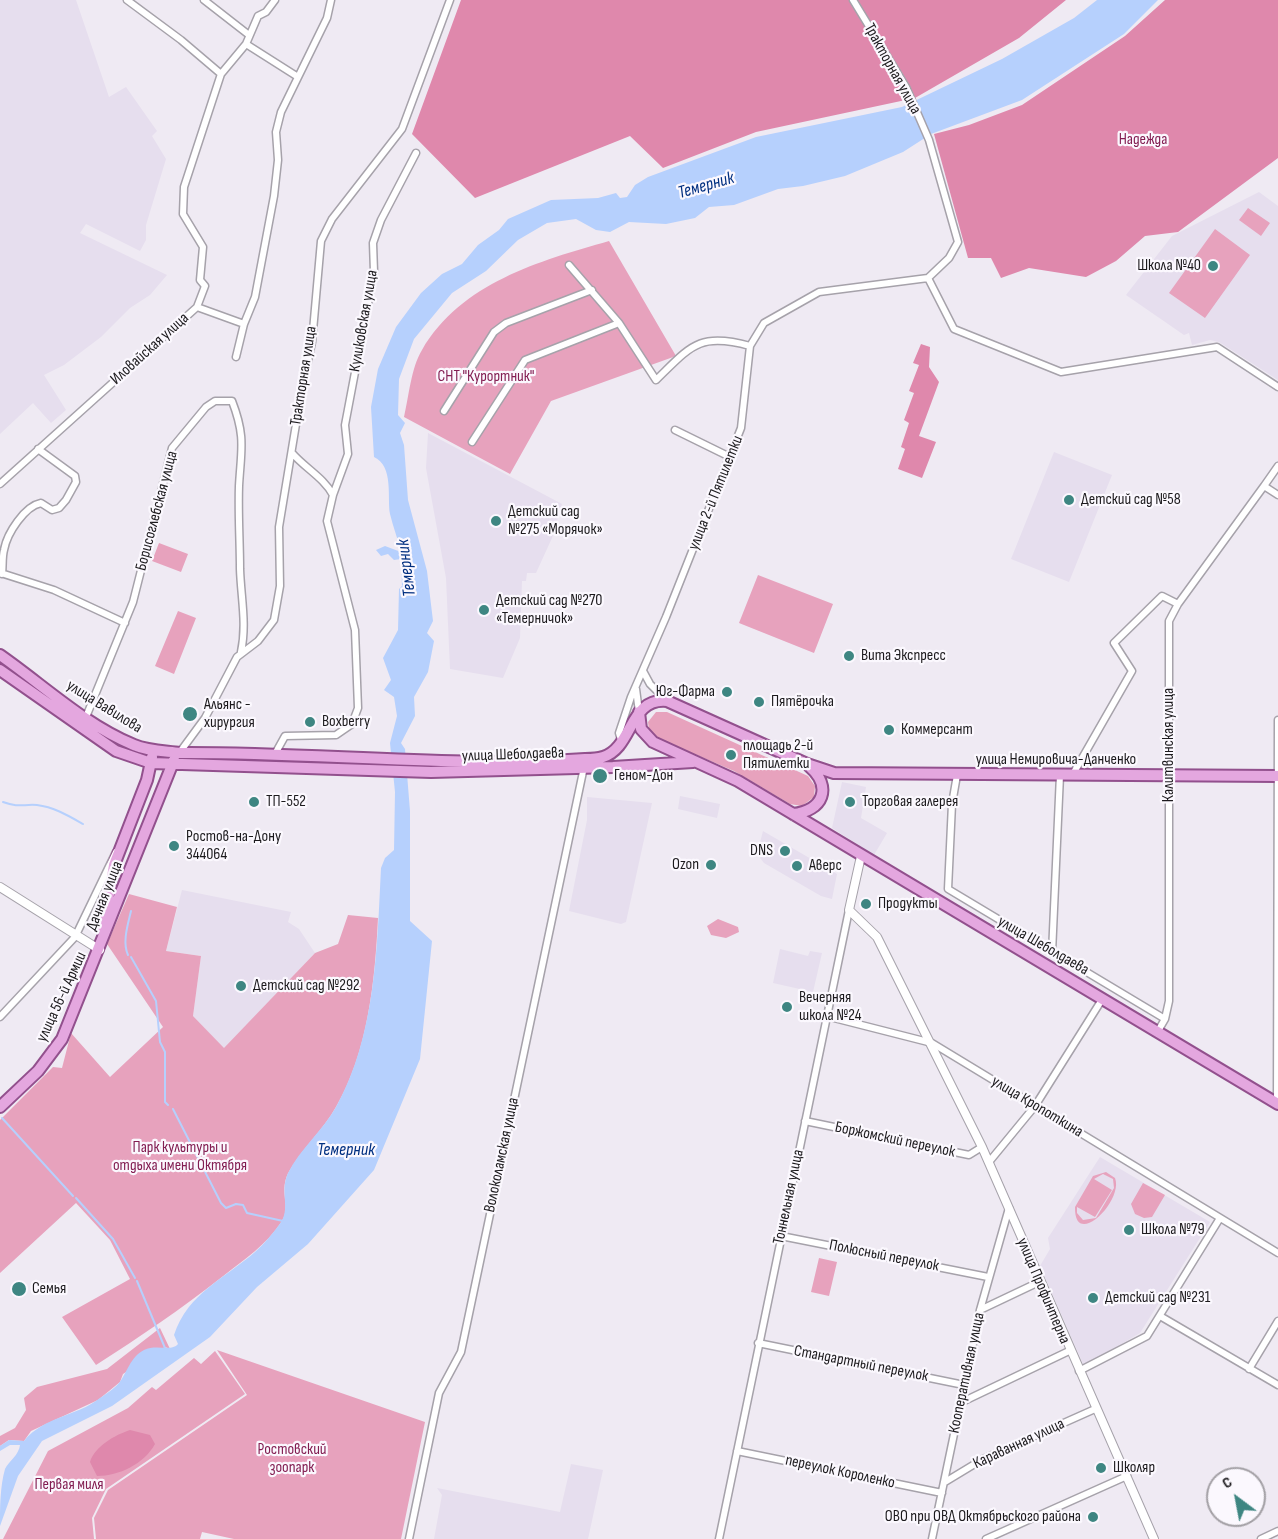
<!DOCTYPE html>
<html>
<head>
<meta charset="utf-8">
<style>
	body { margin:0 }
	#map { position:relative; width:1278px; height:1539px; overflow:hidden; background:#efeaf3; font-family:"Sofia Sans Condensed",sans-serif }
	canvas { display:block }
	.north { position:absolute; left:1206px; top:1467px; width:60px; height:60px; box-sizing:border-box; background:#fbf8fe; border:2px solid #a29fa4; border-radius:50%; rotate:328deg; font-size:16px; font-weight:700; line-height:24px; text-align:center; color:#1c1a1d }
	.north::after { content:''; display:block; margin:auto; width:21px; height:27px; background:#3e8682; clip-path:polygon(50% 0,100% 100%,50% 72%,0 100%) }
</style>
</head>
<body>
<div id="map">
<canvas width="1278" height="1539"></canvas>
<div class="north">С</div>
</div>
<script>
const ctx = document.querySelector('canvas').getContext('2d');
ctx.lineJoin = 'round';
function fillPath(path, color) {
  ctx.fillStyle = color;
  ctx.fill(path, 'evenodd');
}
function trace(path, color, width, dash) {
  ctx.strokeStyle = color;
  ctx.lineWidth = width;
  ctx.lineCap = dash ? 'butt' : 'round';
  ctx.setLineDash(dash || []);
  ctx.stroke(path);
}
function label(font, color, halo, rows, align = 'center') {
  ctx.font = font + ' "Sofia Sans Condensed",sans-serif';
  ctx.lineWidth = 4.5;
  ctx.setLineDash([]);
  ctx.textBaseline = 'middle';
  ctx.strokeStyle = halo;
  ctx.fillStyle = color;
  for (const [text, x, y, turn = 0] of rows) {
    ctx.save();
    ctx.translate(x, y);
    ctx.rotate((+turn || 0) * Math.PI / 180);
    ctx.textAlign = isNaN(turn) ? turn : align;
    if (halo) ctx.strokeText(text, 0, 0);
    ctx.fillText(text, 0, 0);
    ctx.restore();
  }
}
const built = new Path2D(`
	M 0,0 L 76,0 L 109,97 L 126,87 L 157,131 L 152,136 L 166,159 L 146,225 L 146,240 L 140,251 L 86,224 L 80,233 L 167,275 L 150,295 L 130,308 L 101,337 L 64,365 L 44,375 L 66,410 L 51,423 L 33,403 L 0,434 Z
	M 1259,192 L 1278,206 L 1278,380 L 1219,342 L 1210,340 L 1192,345 L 1189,333 L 1184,335 L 1126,295 L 1172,236 Z
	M 428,433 L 562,504 L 552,538 L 536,573 L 527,573 L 526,581 L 522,581 L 520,638 L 503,678 L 450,669 L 446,578 L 426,468 Z
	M 1054,452 L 1112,475 L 1069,582 L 1011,559 Z
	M 842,782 L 866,787 L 861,818 L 887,833 L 874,855 L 832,828 Z
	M 680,796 L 720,804 L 717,818 L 678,809 Z
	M 587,797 L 652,803 L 626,922 L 621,924 L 569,911 L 587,820 Z
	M 763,831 L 837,874 L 832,899 L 821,896 L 764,863 L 757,854 Z
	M 182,890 L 291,912 L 288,922 L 299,929 L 315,953 L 224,1049 L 193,1016 L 201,956 L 166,951 Z
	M 780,949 L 808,956 L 810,951 L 822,953 L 813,992 L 773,983 Z
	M 1100,1157 L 1210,1222 L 1140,1333 L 1084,1366 L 1040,1266 L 1050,1249 L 1048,1238 Z
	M 571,1464 L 603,1470 L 588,1539 L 434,1539 L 442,1495 L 437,1488 L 560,1512 Z`);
const green = new Path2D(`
	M 1248,208 L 1270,223 L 1261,236 L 1239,220 Z
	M 1215,229 L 1250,255 L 1205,318 L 1169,293 Z
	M 609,241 L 676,356 L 551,401 L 510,474 L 404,417 C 409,396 411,368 422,350 C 461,283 539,261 609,241 Z
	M 159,543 L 188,554 L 181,572 L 152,561 Z
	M 758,575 L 833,604 L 814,653 L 739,623 Z
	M 178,611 L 196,618 L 174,674 L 155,666 Z
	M 656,712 L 667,712 L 808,776 L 815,786 L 814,797 L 802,806 L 790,804 L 734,771 L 657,738 L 649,729 L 648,722 Z
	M 129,894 L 177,907 L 166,951 L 201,956 L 193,1016 L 224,1048 L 315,953 L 338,944 L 348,915 L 378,918 C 375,981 368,1052 336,1107 C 323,1130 303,1148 290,1170 C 277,1191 292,1205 282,1221 C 267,1245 243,1260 222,1277 C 180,1310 141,1336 96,1365 L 62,1317 L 130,1279 L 110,1240 L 76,1203 L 0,1273 L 0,1120 L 53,1067 L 62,1068 L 71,1033 L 110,1077 L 163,1027 L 107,944 Z
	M 718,919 L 738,927 L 739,932 L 726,938 L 711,935 L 707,926 Z
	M 1106,1172 L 1115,1178 C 1124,1201 1074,1250 1075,1207 L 1093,1176 ZM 1103,1174 L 1113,1179 L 1114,1188 L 1096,1218 L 1083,1220 L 1077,1213 L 1077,1207 L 1095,1217 L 1112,1190 L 1094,1179 Z
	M 1143,1183 L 1165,1195 L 1152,1217 L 1144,1218 L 1135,1214 L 1131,1204 Z
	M 819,1258 L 837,1262 L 829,1296 L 811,1292 Z
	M 160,1328 L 170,1349 L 165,1347 L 123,1374 L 120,1382 L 98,1400 L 31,1431 L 24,1441 L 9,1440 L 0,1446 L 0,1436 L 15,1428 L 26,1410 L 24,1398 L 37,1387 L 107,1369 Z
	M 217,1350 L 425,1422 L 401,1539 L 234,1539 L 202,1532 L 200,1539 L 96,1539 L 94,1518 L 108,1490 L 247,1395 Z
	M 215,1351 L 245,1394 L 106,1489 L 92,1518 L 94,1539 L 3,1539 L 48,1451 L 128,1408 L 152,1387 L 156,1390 L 194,1358 L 201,1364 Z`);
const forest = new Path2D(`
	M 461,0 L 1066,0 L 1019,38 L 915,98 L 756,132 L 663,168 L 630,136 L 475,198 L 412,134 Z
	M 1165,0 L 1278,0 L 1278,158 L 1178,232 L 1145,236 L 1116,261 L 1086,277 L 1029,268 L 1001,278 L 991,258 L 968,258 L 934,134 L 969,125 L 1022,105 L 1125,36 Z
	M 921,344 L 930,347 L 929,367 L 939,382 L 919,436 L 936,442 L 922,478 L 898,469 L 905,449 L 901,447 L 909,423 L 904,420 L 914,393 L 909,391 L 919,365 L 913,363 Z
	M 130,1430 L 150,1435 L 155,1444 C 144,1464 119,1476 97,1476 L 90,1462 C 95,1446 115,1435 130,1430 Z`);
const water = new Path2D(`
	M 1097,0 L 1158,0 L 1124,34 L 1022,100 L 931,134 L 903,152 L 845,176 L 803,186 L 778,189 L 734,205 L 709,207 L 695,218 L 666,224 L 629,222 L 610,232 L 596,230 L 576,219 L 547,223 L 518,240 L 486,271 L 452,293 L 414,339 L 399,379 L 398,415 L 405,423 L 400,433 L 404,445 L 408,500 L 427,571 L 433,621 L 427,633 L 434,641 L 428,672 L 414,697 L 415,716 L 401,743 L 405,749 L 410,811 L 410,921 L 432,941 L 420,1059 L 374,1170 L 308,1244 L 257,1287 L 210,1337 L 112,1406 L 42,1441 L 18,1476 L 0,1526 C 0,1507 0,1487 5,1469 C 9,1461 19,1455 20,1445 L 10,1445 L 0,1451 L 0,1446 L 9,1440 L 24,1441 C 44,1416 76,1417 100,1398 C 106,1394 114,1389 119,1383 C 127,1373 130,1357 144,1350 C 156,1344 172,1352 178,1344 L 174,1335 C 188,1293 224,1279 255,1252 C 264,1244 272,1234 279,1225 C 292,1209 279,1193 288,1173 C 300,1149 323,1130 336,1107 C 376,1035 377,947 381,868 L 385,858 L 394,850 L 395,792 L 390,743 L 397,716 L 394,697 L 384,690 L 391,680 L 383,658 L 398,630 L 399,589 L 402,586 L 401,559 L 394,560 L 388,554 L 381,556 L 376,550 L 385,546 L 401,552 C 398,539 393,527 390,514 C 387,498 394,466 374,457 L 371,407 L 378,369 L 396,327 L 421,293 L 442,274 L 462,264 L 478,245 L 499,230 L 508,219 L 551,200 L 598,198 L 616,193 L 620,198 L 627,197 L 635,185 L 648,177 L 756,137 L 902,107 L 1002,59 L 1074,18 Z`);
const stream = new Path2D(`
	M 3,802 C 20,808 22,804 37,805 C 54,807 69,816 83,824
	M 128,955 C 122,942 128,924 131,911
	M 131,957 L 156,1001 L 160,1042 L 165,1052 L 165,1102 L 168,1105
	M 173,1109 L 221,1203 L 226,1208 L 236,1204 L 243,1205 L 247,1213 L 283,1221
	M 2,1118 L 73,1196
	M 76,1198 L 113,1239 L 135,1278
	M 137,1281 L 165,1348`);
const minor = new Path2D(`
	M 204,0 L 249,35
	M 853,0 L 906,87 L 929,140 L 958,242 L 949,258 L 928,278
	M 246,44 L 298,77
	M 221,74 L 246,44 L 258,16 L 266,12 L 275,0
	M 569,265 L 619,323 L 656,380 C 691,346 699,332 750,346
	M 197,307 L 244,324
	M 236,357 L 244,324 L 255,297 L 274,196 L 278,160 L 276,132 L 281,112 L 327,18 L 331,0
	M 444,411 L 494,332 L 506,323 L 592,290
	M 675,430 L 730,457
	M 472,442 L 525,360 L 619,323
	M 1278,466 L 1264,486 L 1278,495
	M 0,484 L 197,307 L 205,286 L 200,280 L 203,247 L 183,214 L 184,187 L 221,74 L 181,40 L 127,0
	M 333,495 L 348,454 L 345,425 L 374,272 L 373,243 L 381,220 L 416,153
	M 1,573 L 54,590 L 125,623
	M 2,574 C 3,566 2,557 4,550 C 7,533 25,506 41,503 L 52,510 L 59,508 L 66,500 L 76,482 L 75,476 L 38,449
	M 643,671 L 650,684 L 667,701
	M 636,689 L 639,712
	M 86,717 L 133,602 L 172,448 L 206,407 L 215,401 L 232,401 C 246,437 241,450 239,486 C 238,514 240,542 240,569 C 241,598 247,624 241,652
	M 621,740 L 619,733 L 631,697 L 666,617 L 741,428 L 750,346 L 764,323 L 819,292 L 928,278 L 954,329 L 1061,372 L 1217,347 L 1278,387
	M 180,752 L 205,718 L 237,657 L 258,641 L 274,620 L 280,586 L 279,527 L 301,394 L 312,342 L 321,241 L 332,219 L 402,129 L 450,0
	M 275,754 L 285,736 L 336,735 L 352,724 L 358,708 L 355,630 L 327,521 L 333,495 C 324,478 305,468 292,453
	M 1073,774 L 1132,671 L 1114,643 L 1162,596 L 1178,604
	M 957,775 L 952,804 L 948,889 L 1165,1019
	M 1052,953 L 1060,775
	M 826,1016 L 932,1043 L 1278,1253
	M 0,1017 L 75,937 L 116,852
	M 1158,1031 L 1165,1019 L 1169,1001 L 1169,621 L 1178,604 L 1264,486
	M 1277,1103 L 1278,720
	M 805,1121 L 969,1155 L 982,1147
	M 989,1162 L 1035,1106 L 1103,998
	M 781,1236 L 988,1277
	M 980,1310 L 1039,1282
	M 1160,1316 L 1278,1385
	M 758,1343 L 964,1385
	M 1249,1369 L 1278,1321
	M 1079,1371 L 1147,1336 L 1220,1218
	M 960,1403 L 1069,1351
	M 737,1451 L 942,1493
	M 945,1482 L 983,1459 L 1095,1409
	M 409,1539 L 439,1393 L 461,1352 L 584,767
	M 719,1539 L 849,910
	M 932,1539 L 980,1310 L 1009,1208
	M 986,1539 L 1127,1476
	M 1261,1539 L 1278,1531`);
const tertiary = new Path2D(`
	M 861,856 L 849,910 L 877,937 L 982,1147 L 1154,1539
	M 0,887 L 100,950`);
const primary = new Path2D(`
	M 0,655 C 43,685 85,725 134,745 C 148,751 165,751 180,753 C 315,752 449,768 585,759 C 590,759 597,759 603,757 C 633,748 629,697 667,701 L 807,764 L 834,773 L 1278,776
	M 0,670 L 116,751 L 151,763 L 431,772 L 613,767 L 693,762
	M 639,712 L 641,729 L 653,742 L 738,781 L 1278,1104
	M 793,814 C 823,811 833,787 809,766
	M 103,929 L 114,865 L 147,780 L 152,757
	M 0,1107 L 38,1071 L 62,1039 L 174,760`);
const markers = [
	[1213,266,6,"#3e8682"],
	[1069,500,6,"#3e8682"],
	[496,521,6,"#3e8682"],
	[484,610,6,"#3e8682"],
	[849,656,6,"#3e8682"],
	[727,692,6,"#3e8682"],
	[759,702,6,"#3e8682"],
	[190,714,8,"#3e8682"],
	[310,722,6,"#3e8682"],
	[889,730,6,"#3e8682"],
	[731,755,6,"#3e8682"],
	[600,776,8,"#3e8682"],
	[254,802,6,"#3e8682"],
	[850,802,6,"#3e8682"],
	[174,846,6,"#3e8682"],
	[785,851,6,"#3e8682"],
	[711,865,6,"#3e8682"],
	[797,866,6,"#3e8682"],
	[866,904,6,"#3e8682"],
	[241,986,6,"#3e8682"],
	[787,1007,6,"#3e8682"],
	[1129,1230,6,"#3e8682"],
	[19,1289,8,"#3e8682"],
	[1093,1298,6,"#3e8682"],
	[1101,1468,6,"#3e8682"],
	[1093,1517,6,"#3e8682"]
];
const streetNames = [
	["Тракторная улица",892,69,61],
	["Куликовская улица",364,321,-80],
	["Иловайская улица",150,349,-42],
	["Тракторная улица",304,376,-81],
	["улица 2-й Пятилетки",716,493,-68],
	["Борисоглебская улица",157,511,-75],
	["улица Вавилова",104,707,32],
	["Калитвинская улица",1169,745,-90],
	["улица Шеболдаева",513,755,-2],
	["улица Немировича-Данченко",1056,760],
	["Дачная улица",105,896,-68],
	["улица Шеболдаева",1043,946,30],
	["улица 56-й Армии",62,997,-65],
	["улица Кропоткина",1037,1107,31],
	["Боржомский переулок",895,1140,12],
	["Волоколамская улица",502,1155,-78],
	["Тоннельная улица",789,1197,-78],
	["Полюсный переулок",884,1256,11],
	["улица Профинтерна",1043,1291,67],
	["Стандартный переулок",861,1364,11],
	["Кооперативная улица",967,1373,-78],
	["Караванная улица",1019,1444,-25],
	["переулок Короленко",840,1472,12]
];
const parkNames = [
	["Надежда",1143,140],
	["СНТ \"Курортник\"",486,377],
	["Парк культуры и",180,1148],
	["отдыха имени Октября",180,1166],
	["Ростовский",292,1450],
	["зоопарк",292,1468],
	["Первая миля",69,1485]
];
const poiNames = [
	["Школа №40",1201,266,"right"],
	["Детский сад №58",1081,500],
	["Детский сад",508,512],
	["№275 «Морячок»",508,530],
	["Детский сад №270",496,601],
	["«Темерничок»",496,619],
	["Вита Экспресс",861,656],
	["Юг-Фарма",715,692,"right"],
	["Пятёрочка",771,702],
	["Альянс -",204,705],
	["хирургия",204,723],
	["Boxberry",322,722],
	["Коммерсант",901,730],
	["площадь 2-й",743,746],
	["Пятилетки",743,764],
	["Геном-Дон",614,776],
	["ТП-552",266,802],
	["Торговая галерея",862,802],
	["Ростов-на-Дону",186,837],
	["344064",186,855],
	["DNS",773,851,"right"],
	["Ozon",699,865,"right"],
	["Аверс",809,866],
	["Продукты",878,904],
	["Детский сад №292",253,986],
	["Вечерняя",799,998],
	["школа №24",799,1016],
	["Школа №79",1141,1230],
	["Семья",32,1289],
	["Детский сад №231",1105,1298],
	["Школяр",1113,1468],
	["ОВО при ОВД Октябрьского района",1081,1517,"right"]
];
const waterNames = [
	["Темерник",706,186,-16],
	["Темерник",407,568,-97],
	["Темерник",346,1150]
];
fillPath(built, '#e6deee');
fillPath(green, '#e7a2bd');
fillPath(forest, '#df88ac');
fillPath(water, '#b6d0fd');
trace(stream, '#b6d0fd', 2);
trace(minor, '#a6a2aa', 9);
trace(tertiary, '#a6a2aa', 10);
trace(primary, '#92508d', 14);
trace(minor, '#fff', 6);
trace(tertiary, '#fff', 8);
trace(primary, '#e4a7df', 10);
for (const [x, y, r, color] of markers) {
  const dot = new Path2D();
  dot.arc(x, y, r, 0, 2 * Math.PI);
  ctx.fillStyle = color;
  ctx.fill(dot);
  trace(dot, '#fbf8fe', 2);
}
label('16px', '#1c1a1d', '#fbf8fe', streetNames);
label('16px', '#831e52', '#fbf8fe', parkNames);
label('16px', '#1c1a1d', '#fbf8fe', poiNames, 'left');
label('italic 18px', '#002f80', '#fbf8fe', waterNames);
</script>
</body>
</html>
